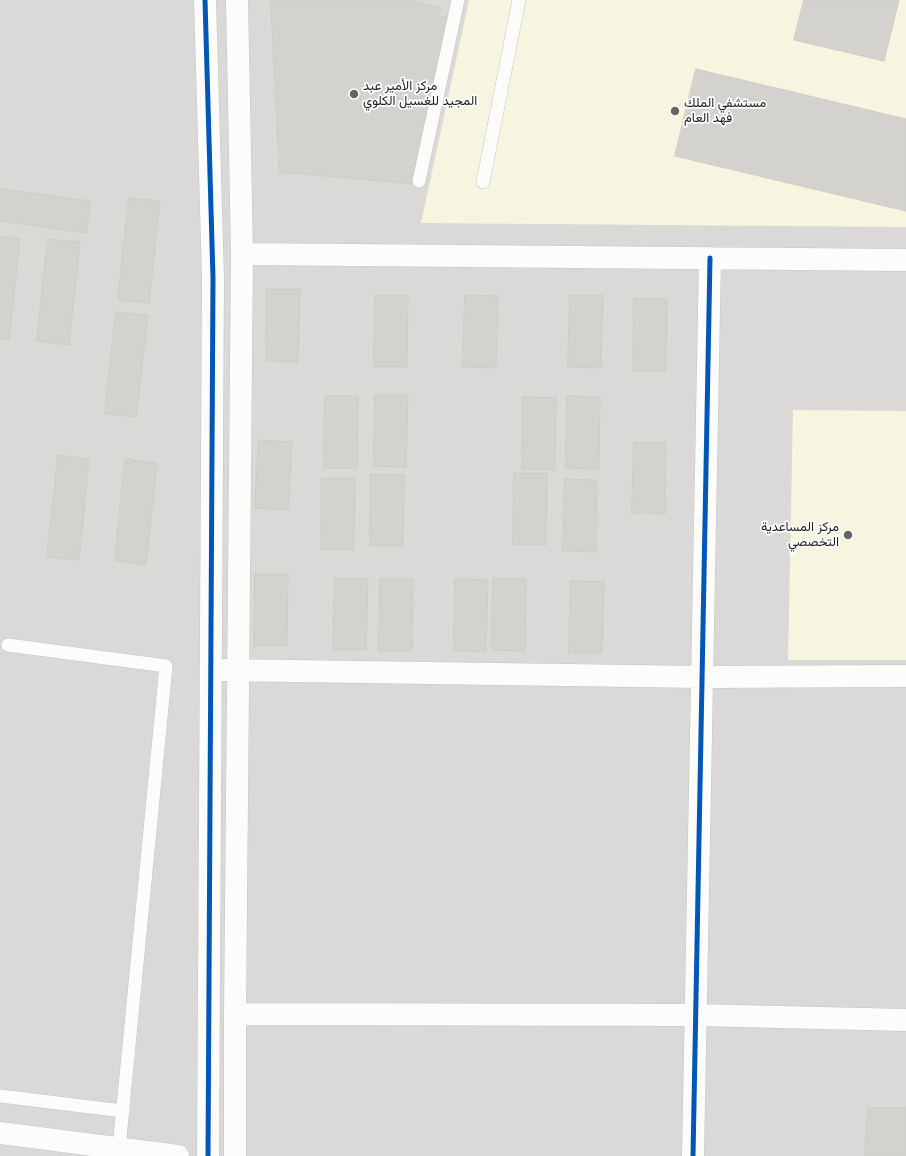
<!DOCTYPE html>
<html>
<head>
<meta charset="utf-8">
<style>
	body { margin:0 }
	canvas { display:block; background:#eceae6 }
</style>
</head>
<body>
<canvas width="906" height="1156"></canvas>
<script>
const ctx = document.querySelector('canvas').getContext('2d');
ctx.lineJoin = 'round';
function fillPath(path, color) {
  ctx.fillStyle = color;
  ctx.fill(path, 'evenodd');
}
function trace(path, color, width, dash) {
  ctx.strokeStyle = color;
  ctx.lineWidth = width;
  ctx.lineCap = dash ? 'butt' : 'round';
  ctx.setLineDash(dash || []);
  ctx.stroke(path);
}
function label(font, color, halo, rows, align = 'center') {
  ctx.font = font + ' "DM Sans",Vazirmatn,sans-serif';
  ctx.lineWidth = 3.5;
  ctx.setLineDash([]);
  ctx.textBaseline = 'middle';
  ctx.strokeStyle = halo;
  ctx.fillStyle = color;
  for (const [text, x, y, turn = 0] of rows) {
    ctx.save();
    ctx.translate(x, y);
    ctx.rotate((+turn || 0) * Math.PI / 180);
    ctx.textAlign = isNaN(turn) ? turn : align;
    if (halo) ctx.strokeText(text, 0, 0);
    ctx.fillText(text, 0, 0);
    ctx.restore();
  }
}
const residential = new Path2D(`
	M 0,0 L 906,0 L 906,1156 L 0,1156 Z`);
const education = new Path2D(`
	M 469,0 L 906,0 L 906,227 L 421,223 Z
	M 793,410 L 906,411 L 906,660 L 788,660 Z`);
const building = new Path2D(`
	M 271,0 L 409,0 L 441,8 L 437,16 L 448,17 L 414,184 L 280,172 Z
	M 804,0 L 899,0 L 884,61 L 794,40 Z
	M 696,69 L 906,119 L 906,211 L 675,156 Z
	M 0,189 L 91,201 L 86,233 L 0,221 Z
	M 129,198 L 160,201 L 149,303 L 118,300 Z
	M 0,236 L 20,239 L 9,340 L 0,339 Z
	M 48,239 L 80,242 L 69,345 L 37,341 Z
	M 267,289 L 300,289 L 298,362 L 266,361 Z
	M 375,295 L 408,295 L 407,367 L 374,367 Z
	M 465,295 L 498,296 L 496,368 L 463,367 Z
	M 570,295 L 603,295 L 601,368 L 568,367 Z
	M 634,298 L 667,299 L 666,371 L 633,371 Z
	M 116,312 L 148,315 L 136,417 L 105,414 Z
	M 375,395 L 408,395 L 406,467 L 374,466 Z
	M 325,396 L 358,396 L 357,468 L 324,468 Z
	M 567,396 L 600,397 L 599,469 L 566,468 Z
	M 523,397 L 556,398 L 555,470 L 522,469 Z
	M 259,440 L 292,442 L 288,510 L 255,508 Z
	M 634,442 L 666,442 L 665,514 L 632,513 Z
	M 58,455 L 89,459 L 79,560 L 47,557 Z
	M 125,459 L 157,463 L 146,565 L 115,561 Z
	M 514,473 L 547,473 L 546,545 L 513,545 Z
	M 371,474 L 404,475 L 403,546 L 370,546 Z
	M 322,478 L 355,478 L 354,550 L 321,550 Z
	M 565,479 L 597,480 L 596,552 L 563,551 Z
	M 255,574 L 288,574 L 287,646 L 254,646 Z
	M 335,578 L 368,578 L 366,650 L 333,650 Z
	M 493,578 L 526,579 L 525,651 L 492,650 Z
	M 380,579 L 413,579 L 412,651 L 379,651 Z
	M 455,579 L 488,580 L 486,652 L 454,651 Z
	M 571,581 L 604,582 L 602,653 L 569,653 Z
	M 868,1108 L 906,1108 L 906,1156 L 865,1156 Z`);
const service = new Path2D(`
	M 419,181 L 458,0
	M 483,182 L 519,0
	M 8,645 L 166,666 L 119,1148
	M 0,1096 L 123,1111`);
const minor = new Path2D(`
	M 205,0 L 213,278 L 208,1156
	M 242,254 L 906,260
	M 224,670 L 702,677 L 906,676
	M 235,1014 L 696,1015 L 906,1020
	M 0,1133 L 178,1156
	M 235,1156 L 235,1014 L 242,254 L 237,0
	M 693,1156 L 710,258`);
const cycleway = new Path2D(`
	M 205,0 L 213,278 L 208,1156
	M 693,1156 L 710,258`);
const markers = [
	[354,94,5,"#666564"],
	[675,111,5,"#666564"],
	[848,535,5,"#666564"]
];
const poiNames = [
	["مركز الأمير عبد",363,87],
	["المجيد للغسيل الكلوي",363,102],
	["مستشفي الملك",684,104],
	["فهد العام",684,119],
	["مركز المساعدية",839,528,"right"],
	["التخصصي",839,543,"right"]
];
fillPath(residential, '#dbd9d7');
fillPath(education, '#f6f6e0');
fillPath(building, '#d4d2cf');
trace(building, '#cfccc7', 1);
trace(service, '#c5c4c2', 14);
trace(minor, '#c5c4c2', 23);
trace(service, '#fcfcfb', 13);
trace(minor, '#fcfcfb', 22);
trace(cycleway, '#0057b8', 5);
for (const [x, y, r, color] of markers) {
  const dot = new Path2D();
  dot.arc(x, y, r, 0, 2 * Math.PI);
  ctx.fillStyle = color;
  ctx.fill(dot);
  trace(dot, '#fff', 1.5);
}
label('13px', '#1e1e1e', '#fff', poiNames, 'left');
</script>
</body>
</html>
